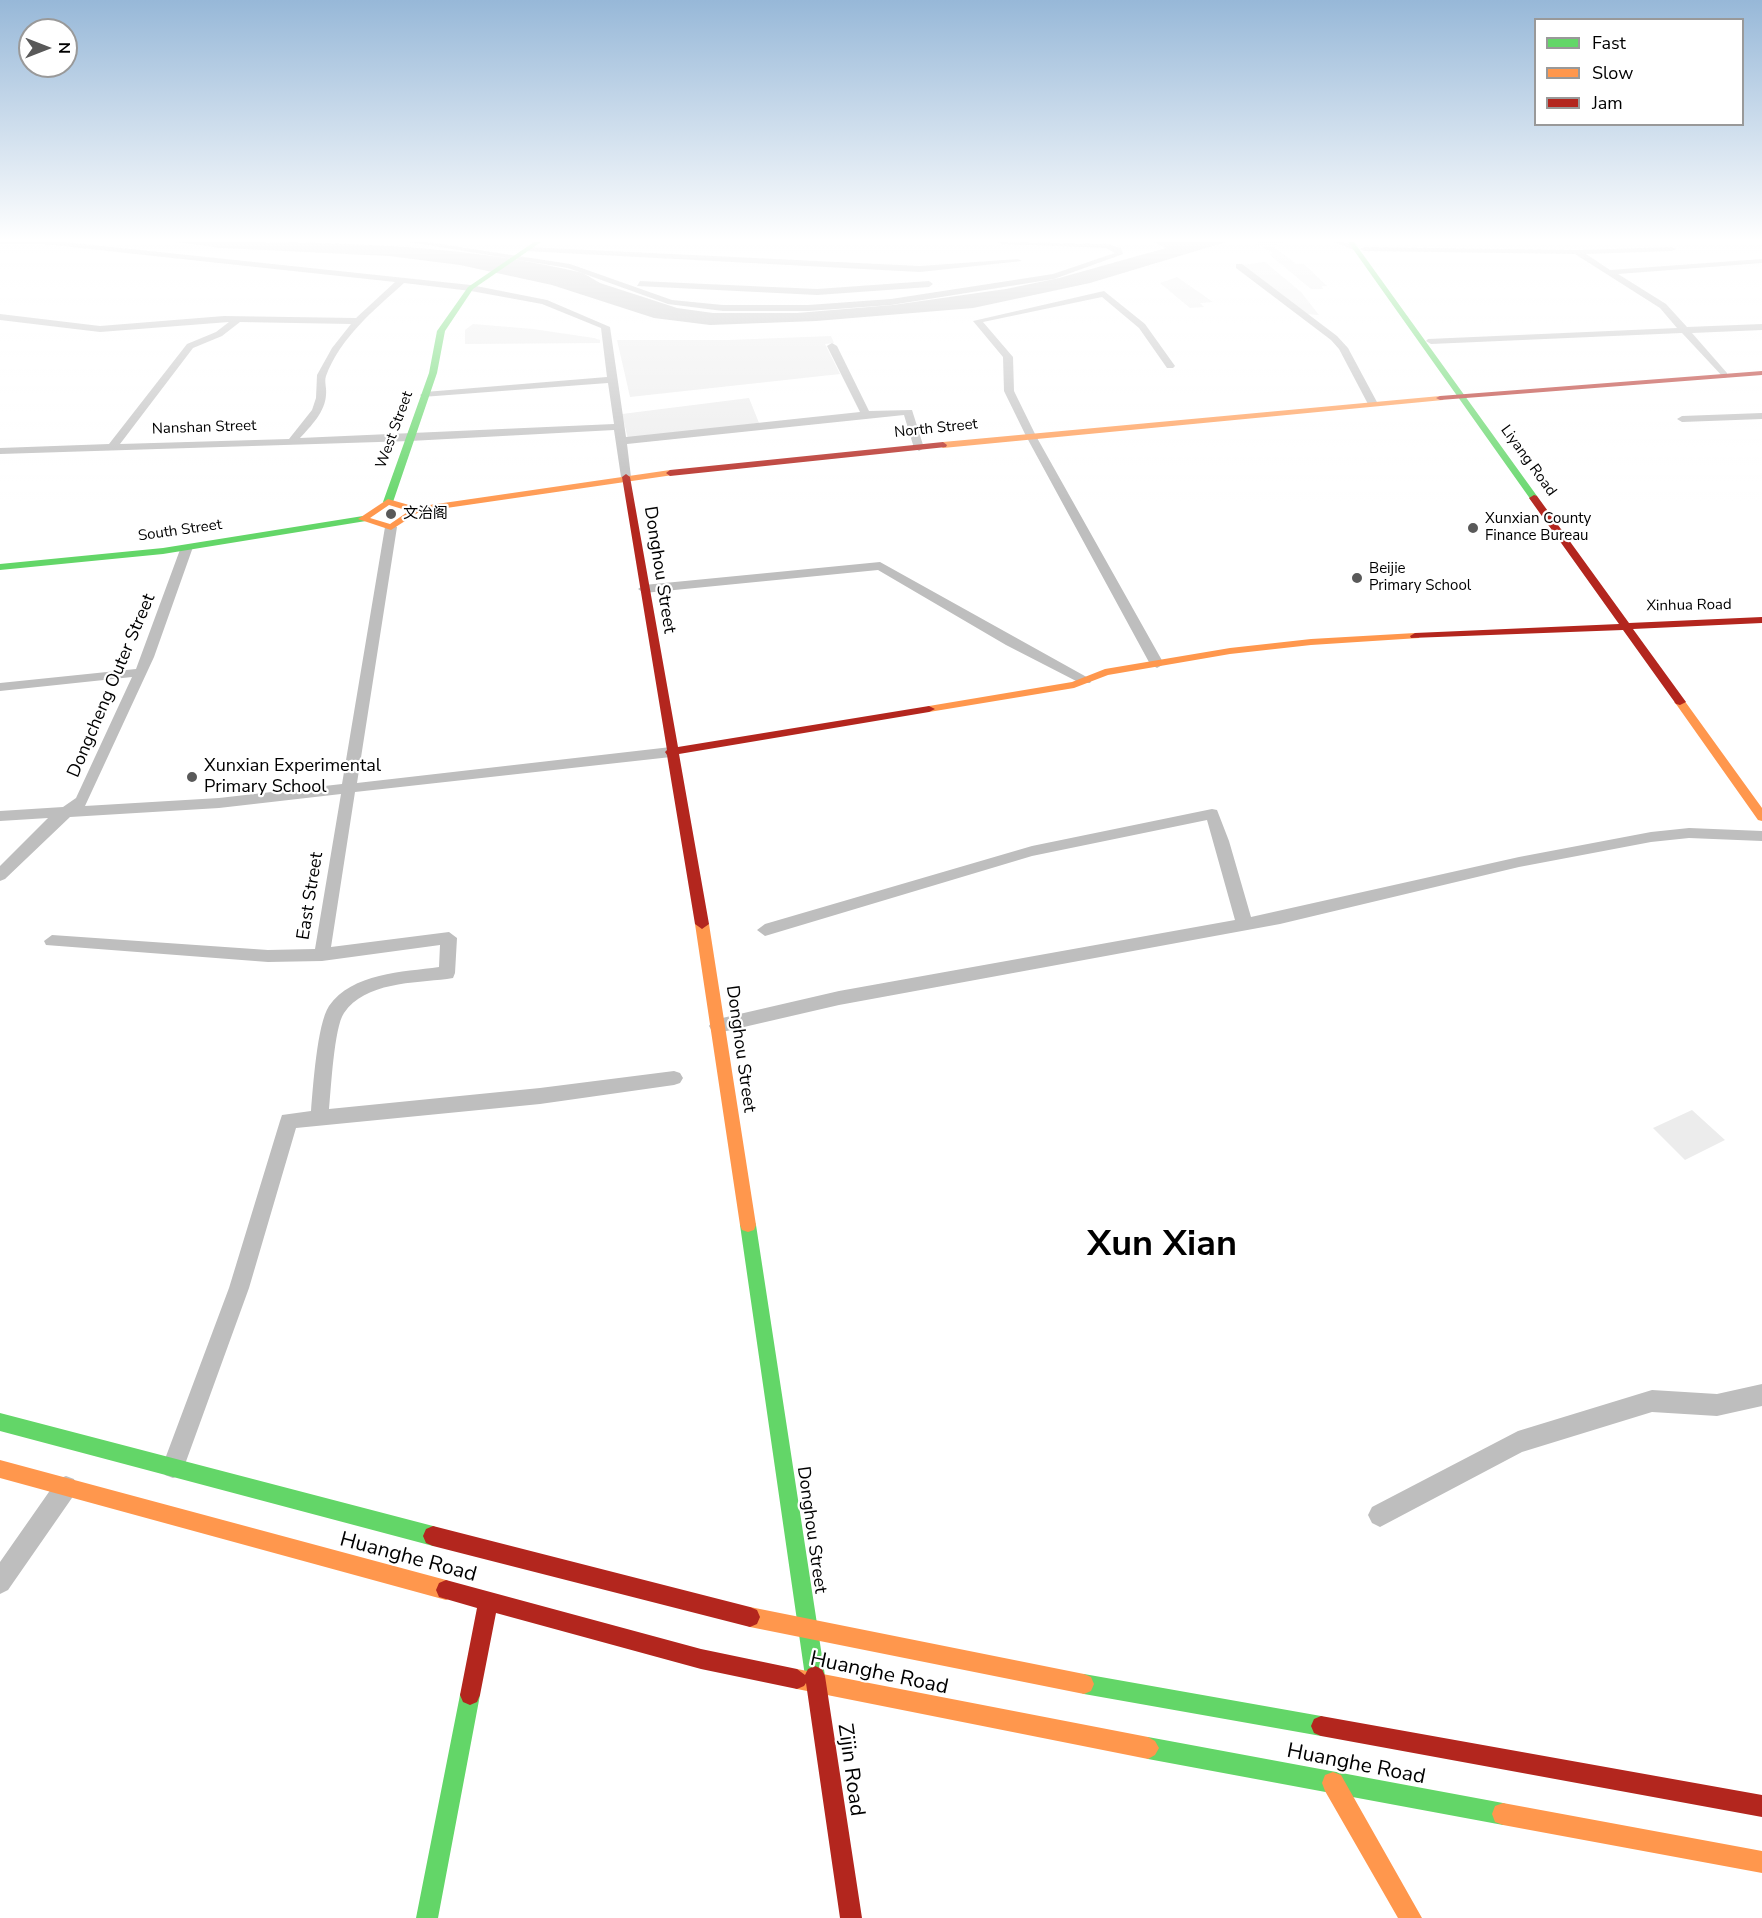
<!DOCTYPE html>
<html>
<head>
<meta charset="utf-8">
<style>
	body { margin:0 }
	#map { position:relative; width:1762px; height:1918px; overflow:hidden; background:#fff; font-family:"Nunito Sans",sans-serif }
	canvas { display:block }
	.legend { position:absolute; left:1534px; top:18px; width:210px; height:108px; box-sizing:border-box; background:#fff; border:2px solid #999; margin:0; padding:8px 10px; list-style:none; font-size:18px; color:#000 }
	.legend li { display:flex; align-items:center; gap:12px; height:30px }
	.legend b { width:30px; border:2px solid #999 }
	.north { position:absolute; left:18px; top:18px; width:60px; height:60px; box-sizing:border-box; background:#fff; border:2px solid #999; border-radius:50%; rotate:90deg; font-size:16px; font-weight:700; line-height:24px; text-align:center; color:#000 }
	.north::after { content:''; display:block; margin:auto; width:21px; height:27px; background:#595959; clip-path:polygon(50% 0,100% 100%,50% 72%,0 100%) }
</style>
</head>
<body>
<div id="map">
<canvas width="1762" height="1918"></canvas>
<ul class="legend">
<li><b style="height:8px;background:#63d668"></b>Fast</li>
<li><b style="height:8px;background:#ff974d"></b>Slow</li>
<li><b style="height:8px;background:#b3261e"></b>Jam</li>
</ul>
<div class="north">N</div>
</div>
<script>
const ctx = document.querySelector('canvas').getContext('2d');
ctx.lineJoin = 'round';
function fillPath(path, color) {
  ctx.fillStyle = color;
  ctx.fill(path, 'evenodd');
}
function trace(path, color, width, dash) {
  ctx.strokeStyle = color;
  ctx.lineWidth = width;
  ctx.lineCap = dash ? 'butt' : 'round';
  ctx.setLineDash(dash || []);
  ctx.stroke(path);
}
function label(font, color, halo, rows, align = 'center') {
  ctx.font = font + ' "Nunito Sans","Noto Sans SC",sans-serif';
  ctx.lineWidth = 4.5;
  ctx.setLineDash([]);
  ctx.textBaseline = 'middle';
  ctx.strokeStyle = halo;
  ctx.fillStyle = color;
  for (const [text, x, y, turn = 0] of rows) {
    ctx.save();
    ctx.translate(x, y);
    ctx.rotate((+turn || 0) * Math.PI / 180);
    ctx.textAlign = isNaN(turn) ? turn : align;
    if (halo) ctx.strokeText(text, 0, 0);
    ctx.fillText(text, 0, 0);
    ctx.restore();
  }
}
const green = new Path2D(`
	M 1258,242 L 1283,242 L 1273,246 L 1296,264 L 1304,264 L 1327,286 L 1322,286 L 1323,289 L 1311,289 L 1270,255 L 1273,253 L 1253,243 Z
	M 1265,262 L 1301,292 L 1319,315 L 1307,314 L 1242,265 Z
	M 1177,277 L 1213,302 L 1200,303 L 1204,307 L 1190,308 L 1160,283 Z
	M 473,324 L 533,329 L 594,338 L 600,340 L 600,343 L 465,344 L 465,330 Z
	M 831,336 L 834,343 L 825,344 L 840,374 L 630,397 L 617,340 L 728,340 Z
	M 749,398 L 759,423 L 628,439 L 622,414 Z
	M 1692,1110 L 1725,1140 L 1685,1160 L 1653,1128 Z`);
const water = new Path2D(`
	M 176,242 C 309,242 440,241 570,270 L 583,273 L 600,283 L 677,308 L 713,313 L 797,313 L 893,305 L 1006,289 L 1059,278 L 1166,248 L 1154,242 L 1226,242 L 1090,283 L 973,308 L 816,321 L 710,325 L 654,318 L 552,285 L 460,265 L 389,256 L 221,248 Z`);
const street = new Path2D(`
	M 0,242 L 65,242 L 471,285 L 547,300 L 610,327 L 626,437 L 860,412 L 827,346 L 832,343 L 837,346 L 869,411 L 912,410 L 924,448 L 919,451 L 914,448 L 904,415 L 627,444 L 631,477 L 626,480 L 621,477 L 614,430 L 410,441 L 0,454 L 0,448 L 109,444 L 187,344 L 216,332 L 229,322 L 100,332 L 0,320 L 0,314 L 100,326 L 224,316 L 356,318 L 395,282 L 43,244 L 0,244 ZM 404,283 L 471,291 L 542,304 L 601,328 L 607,377 L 425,392 L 420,395 L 422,397 L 608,383 L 614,424 L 300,438 C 311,426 325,412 326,395 C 327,388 324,382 326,376 C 340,338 375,309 404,283 ZM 240,322 L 351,324 L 332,348 L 317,375 L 316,398 L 312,410 L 289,439 L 120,444 L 193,348 L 222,336 Z
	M 409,242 L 427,242 L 570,264 L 672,300 L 723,305 L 808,305 L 891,299 L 1053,274 L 1115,253 L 1106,248 L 1002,244 L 998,242 L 1107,244 L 1121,248 L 1123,254 L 1054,279 L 891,305 L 808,311 L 723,311 L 668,304 L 568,268 Z
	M 1334,242 L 1344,242 L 1360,249 L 1364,247 L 1577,250 L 1672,247 L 1676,249 L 1672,251 L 1586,254 L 1610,270 L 1762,259 L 1762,263 L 1618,274 L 1666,304 L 1687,327 L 1762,324 L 1762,330 L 1692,333 L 1727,373 L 1727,377 L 1724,378 L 1682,333 L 1431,344 L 1426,341 L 1428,339 L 1677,328 L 1660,308 L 1575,254 L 1364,251 L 1360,249 L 1356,251 Z
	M 528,247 L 920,266 L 1018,259 L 1022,261 L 920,272 L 525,251 Z
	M 1236,264 L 1242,264 L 1337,336 L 1348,348 L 1378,404 L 1377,406 L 1369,406 L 1339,349 L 1331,340 L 1236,268 Z
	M 640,281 L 817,289 L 929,281 L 933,284 L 929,287 L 817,295 L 637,286 Z
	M 1104,291 L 1145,324 L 1175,366 L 1173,368 L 1167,368 L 1139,328 L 1102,297 L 983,322 L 1013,357 L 1014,391 L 1036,436 L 1164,664 L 1157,668 L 1150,664 L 1026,436 L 1004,391 L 1003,357 L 973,321 Z
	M 1762,413 L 1762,419 L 1682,422 L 1677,419 L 1682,416 Z
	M 391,524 L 397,527 L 357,783 L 671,747 L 678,752 L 671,757 L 355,792 L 331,947 L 449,932 L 457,938 L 455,973 L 453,978 L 447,979 C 414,983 365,982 344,1013 C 334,1027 331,1090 329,1109 L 540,1088 L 674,1071 L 680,1073 L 683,1078 L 680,1083 L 674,1085 L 540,1104 L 296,1128 L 249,1288 L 184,1467 L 181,1475 L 173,1478 L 165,1475 L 162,1467 L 229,1288 L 280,1121 L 282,1115 L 311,1111 C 313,1088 317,1024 329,1006 C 352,973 403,972 439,967 L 440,945 L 322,961 L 268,962 L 46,945 L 44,941 L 52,935 L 268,950 L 315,949 L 341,794 L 219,808 L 70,817 L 5,879 L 0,881 L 0,866 L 48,818 L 0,821 L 0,811 L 63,807 L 76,798 L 132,677 L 0,691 L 0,683 L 136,669 L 181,547 L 191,545 L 193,547 L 154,657 L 85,806 L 219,798 L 342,784 L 385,527 Z
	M 880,562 L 1092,680 L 1090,683 L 1080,683 L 1006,645 L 878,570 L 644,593 L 638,589 L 644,585 Z
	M 1212,809 L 1217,810 L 1229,841 L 1251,917 L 1519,857 L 1651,832 L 1689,828 L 1762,831 L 1762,841 L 1689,838 L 1651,842 L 1519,867 L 1280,924 L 839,1005 L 718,1033 L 712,1031 L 709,1026 L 712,1021 L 718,1019 L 839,991 L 1235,920 L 1207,820 L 1032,856 L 765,936 L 757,930 L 765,924 L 1032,846 Z
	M 1762,1384 L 1762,1406 L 1717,1416 L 1652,1412 L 1522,1452 L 1380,1527 L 1372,1523 L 1368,1515 L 1372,1507 L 1518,1431 L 1652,1390 L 1717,1394 Z
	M 66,1476 L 74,1479 L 77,1487 L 74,1495 L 8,1590 L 0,1594 L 0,1562 L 58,1479 Z`);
const fast = new Path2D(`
	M 534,242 L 541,242 L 473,289 L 445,331 L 437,373 L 393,502 L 385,504 L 383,502 L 429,373 L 437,331 L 468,287 Z
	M 1348,242 L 1354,242 L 1537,496 L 1537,500 L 1531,500 Z
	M 363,516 L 368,519 L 366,521 L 163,554 L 0,570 L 0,564 L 163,548 Z
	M 748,1218 L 754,1220 L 756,1225 L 825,1676 L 822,1683 L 815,1686 L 808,1683 L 805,1676 L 740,1225 L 742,1220 Z
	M 0,1413 L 433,1526 L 440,1529 L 443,1536 L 440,1543 L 433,1546 L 0,1431 Z
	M 1084,1674 L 1321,1716 L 1328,1719 L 1331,1726 L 1328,1733 L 1321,1736 L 1084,1694 L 1077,1691 L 1074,1684 L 1077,1677 Z
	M 470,1685 L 477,1688 L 480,1695 L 438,1918 L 416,1918 L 460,1695 L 463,1688 Z
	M 1148,1737 L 1503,1803 L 1511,1806 L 1514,1814 L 1511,1822 L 1503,1825 L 1148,1759 L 1141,1755 L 1137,1748 L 1141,1741 Z`);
const slow = new Path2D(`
	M 1440,396 L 1444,398 L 1443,400 L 943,448 L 939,445 L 943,442 Z
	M 670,470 L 673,471 L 673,475 L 419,512 L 391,530 L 358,519 L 388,499 L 416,507 ZM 389,505 L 409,511 L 390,524 L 370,518 Z
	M 1415,633 L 1420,636 L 1419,638 L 1311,645 L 1230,654 L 1108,675 L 1074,688 L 929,712 L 923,709 L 929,706 L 1072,682 L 1105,669 L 1230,648 L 1311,639 Z
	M 1680,699 L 1684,700 L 1762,808 L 1762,821 L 1758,820 L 1676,704 L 1674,702 Z
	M 702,919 L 709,924 L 756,1225 L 754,1230 L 748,1232 L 742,1230 L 740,1225 L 695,924 Z
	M 0,1460 L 446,1580 L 453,1583 L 456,1590 L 453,1597 L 446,1600 L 0,1478 Z
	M 750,1607 L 1084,1674 L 1091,1677 L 1094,1684 L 1091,1691 L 1084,1694 L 750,1627 L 743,1624 L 740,1617 L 743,1610 Z
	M 797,1669 L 1148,1737 L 1155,1741 L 1159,1748 L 1155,1755 L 1148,1759 L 797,1689 L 790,1686 L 787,1679 L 790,1672 Z
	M 1333,1772 L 1341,1775 L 1422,1918 L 1398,1918 L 1325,1791 L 1322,1783 L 1325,1775 Z
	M 1503,1803 L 1762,1851 L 1762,1873 L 1503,1825 L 1495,1822 L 1492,1814 L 1495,1806 Z`);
const jam = new Path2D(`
	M 1762,371 L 1762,375 L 1440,400 L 1436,398 L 1440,396 Z
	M 943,442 L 947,445 L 946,447 L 670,476 L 666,473 L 670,470 Z
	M 626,474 L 630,477 L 678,747 L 929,706 L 935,709 L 929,712 L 679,754 L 709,924 L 702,929 L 695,924 L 667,755 L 665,752 L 667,750 L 622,477 Z
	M 1534,495 L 1537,496 L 1629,623 L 1762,617 L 1762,623 L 1633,629 L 1686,702 L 1680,705 L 1676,704 L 1623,630 L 1411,638 L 1410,636 L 1415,633 L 1619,624 L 1529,498 Z
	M 433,1526 L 750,1607 L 757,1610 L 760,1617 L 757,1624 L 750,1627 L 433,1546 L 426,1543 L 423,1536 L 426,1529 Z
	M 446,1580 L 701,1649 L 797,1669 L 805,1675 L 808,1669 L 815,1666 L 822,1669 L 825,1676 L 862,1918 L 840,1918 L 806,1683 L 804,1686 L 797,1689 L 701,1669 L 496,1613 L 480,1695 L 477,1702 L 470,1705 L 463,1702 L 460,1695 L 477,1608 L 439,1597 L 436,1590 L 439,1583 Z
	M 1321,1716 L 1762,1795 L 1762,1817 L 1321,1736 L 1314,1733 L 1311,1726 L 1314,1719 Z`);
const markers = [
	[391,514,6,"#595959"],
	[1473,528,6,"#595959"],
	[1357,578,6,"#595959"],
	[192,777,6,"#595959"]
];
const farStreetnames = [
	["Nanshan Street",204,428,-2],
	["North Street",936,429,-6],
	["West Street",395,430,-70],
	["Liyang Road",1528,461,54],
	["South Street",180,531,-8],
	["Xinhua Road",1689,606,-1]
];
const farPoinames = [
	["文治阁",403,514],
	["Xunxian County",1485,519],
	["Finance Bureau",1485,536],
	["Beijie",1369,569],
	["Primary School",1369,586]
];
const streetNames = [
	["Donghou Street",659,570,81],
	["Dongcheng Outer Street",112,686,-67],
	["East Street",311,896,-81],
	["Donghou Street",740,1049,82],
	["Donghou Street",811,1530,82]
];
const poiNames = [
	["Xunxian Experimental",204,767],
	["Primary School",204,788]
];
const nearStreetnames = [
	["Huanghe Road",408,1558,15],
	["Huanghe Road",879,1674,12],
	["Huanghe Road",1356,1765,11],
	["Zijin Road",850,1770,82]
];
const nearTownnames = [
	["Xun Xian",1162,1246]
];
fillPath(green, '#ececec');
fillPath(water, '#bfbfbf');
fillPath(street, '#bebebe');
fillPath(fast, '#63d668');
fillPath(slow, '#ff974d');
fillPath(jam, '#b3261e');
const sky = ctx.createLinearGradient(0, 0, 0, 510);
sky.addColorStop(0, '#97b8d8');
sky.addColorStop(0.47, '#fff');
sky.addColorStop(1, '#ffffff00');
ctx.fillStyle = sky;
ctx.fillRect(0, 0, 1762, 510);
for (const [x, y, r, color] of markers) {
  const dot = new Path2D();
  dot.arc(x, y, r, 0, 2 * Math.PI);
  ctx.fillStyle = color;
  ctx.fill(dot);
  trace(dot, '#fff', 2);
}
label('15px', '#000', '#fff', farStreetnames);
label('15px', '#000', '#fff', farPoinames, 'left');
label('18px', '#000', '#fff', streetNames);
label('18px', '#000', '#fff', poiNames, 'left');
label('21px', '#000', '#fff', nearStreetnames);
label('bold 36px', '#000', '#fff', nearTownnames);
</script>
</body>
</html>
